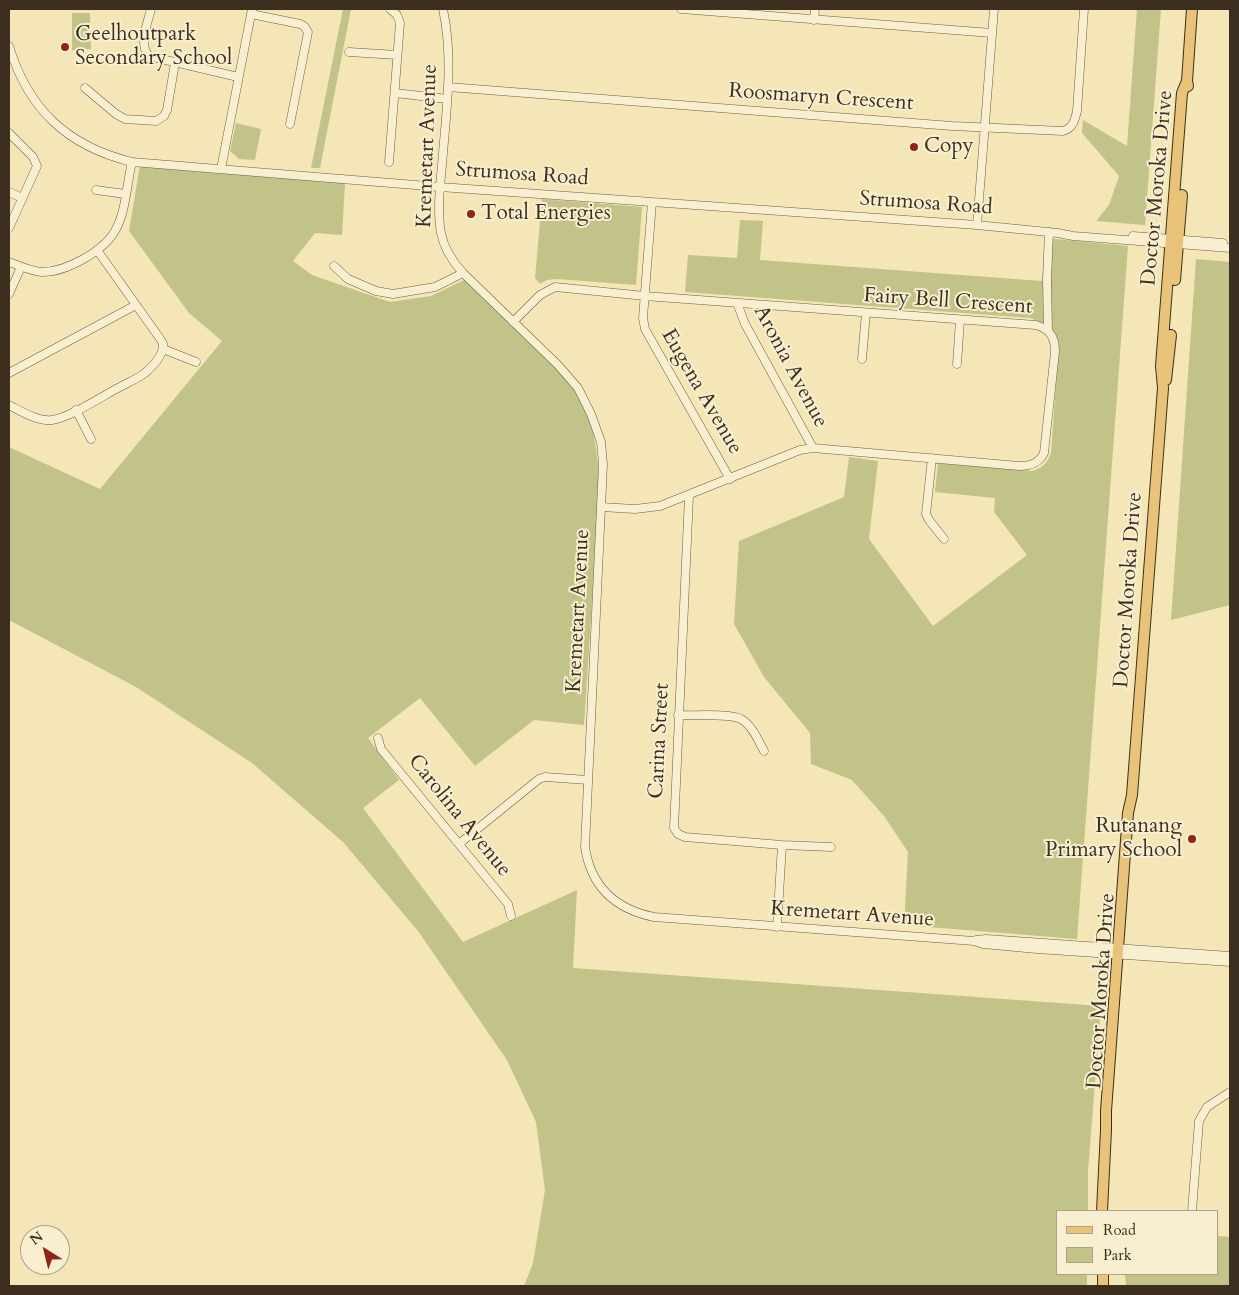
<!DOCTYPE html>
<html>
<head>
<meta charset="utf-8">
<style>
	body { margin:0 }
	#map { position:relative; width:1239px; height:1295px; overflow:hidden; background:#f4e6b6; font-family:Cardo,serif }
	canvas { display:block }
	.frame { position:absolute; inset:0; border:10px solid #3c2f1f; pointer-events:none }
	.legend { position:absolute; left:1056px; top:1210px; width:162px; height:65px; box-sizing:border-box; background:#f8efd0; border:1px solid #ada289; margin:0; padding:6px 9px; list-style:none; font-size:15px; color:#3c2f1f }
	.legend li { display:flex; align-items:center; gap:10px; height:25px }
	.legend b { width:25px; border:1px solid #ada289 }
	.north { position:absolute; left:20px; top:1225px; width:50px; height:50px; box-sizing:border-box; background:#f8efd0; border:1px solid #ada289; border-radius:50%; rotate:324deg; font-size:14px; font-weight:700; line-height:20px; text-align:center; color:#3c2f1f }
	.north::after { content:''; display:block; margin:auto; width:18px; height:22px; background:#8f2418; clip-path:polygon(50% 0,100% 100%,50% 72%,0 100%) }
</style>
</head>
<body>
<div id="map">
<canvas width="1239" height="1295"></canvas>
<div class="frame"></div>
<ul class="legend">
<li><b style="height:6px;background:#eac37b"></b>Road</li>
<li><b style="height:14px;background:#c2c389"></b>Park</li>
</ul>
<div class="north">N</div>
</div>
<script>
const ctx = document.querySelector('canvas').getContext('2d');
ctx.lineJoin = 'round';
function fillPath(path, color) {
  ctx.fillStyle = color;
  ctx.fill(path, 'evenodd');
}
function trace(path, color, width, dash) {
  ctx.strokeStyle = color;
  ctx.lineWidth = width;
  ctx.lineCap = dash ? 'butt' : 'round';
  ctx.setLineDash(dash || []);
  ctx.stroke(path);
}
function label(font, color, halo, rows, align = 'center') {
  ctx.font = font + ' Cardo,serif';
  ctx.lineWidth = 4;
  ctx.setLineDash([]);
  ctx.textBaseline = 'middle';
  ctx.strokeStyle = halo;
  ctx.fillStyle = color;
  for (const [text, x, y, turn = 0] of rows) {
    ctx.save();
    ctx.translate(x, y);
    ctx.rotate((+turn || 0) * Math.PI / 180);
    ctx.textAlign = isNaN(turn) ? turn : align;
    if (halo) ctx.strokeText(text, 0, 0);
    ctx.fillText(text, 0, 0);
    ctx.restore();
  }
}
const green = new Path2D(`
	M 343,9 L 351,9 L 320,168 L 311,168 Z
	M 1137,9 L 1161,9 L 1145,225 L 1096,221 L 1109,205 L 1119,176 L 1082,133 L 1083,120 L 1127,146 Z
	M 72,13 L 90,13 L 91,49 L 72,50 Z
	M 236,123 L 261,129 L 255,160 L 239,159 L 230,151 Z
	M 140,165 L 345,183 L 342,235 L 315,233 L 293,261 L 312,275 L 390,302 L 431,296 L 464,280 L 569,381 L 581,401 L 593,430 L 598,464 L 598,508 L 584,725 L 534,720 L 475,766 L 420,698 L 368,738 L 399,780 L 363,808 L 463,942 L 577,890 L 573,968 L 1101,1006 L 1088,1171 L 1088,1211 L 1058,1211 L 1058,1274 L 1087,1274 L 1087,1286 L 524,1286 L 533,1263 L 545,1190 L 536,1122 L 507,1060 L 418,931 L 343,842 L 252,763 L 136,687 L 9,620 L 9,447 L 100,489 L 222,341 L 189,313 L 129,231 Z
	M 542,199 L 642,207 L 636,285 L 557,279 L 547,280 L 540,284 L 535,278 Z
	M 740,220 L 763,221 L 760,260 L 1042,281 L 1045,238 L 1128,246 L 1077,939 L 904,925 L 908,852 L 884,816 L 852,780 L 811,764 L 810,733 L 764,677 L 734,624 L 739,541 L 844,497 L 849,457 L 878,461 L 869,539 L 933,626 L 1027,555 L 994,512 L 995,498 L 935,492 L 938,463 L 1032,471 C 1042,468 1047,464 1051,453 L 1059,343 C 1052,327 1046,324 1030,318 L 685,292 L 688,255 L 737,258 Z
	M 1196,259 L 1230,262 L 1230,605 L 1171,620 Z
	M 1218,1236 L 1230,1237 L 1230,1286 L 1126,1286 L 1125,1274 L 1218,1274 Z`);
const minor = new Path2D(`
	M 151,9 C 148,22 138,45 149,56 L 238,77
	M 443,9 C 454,60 446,113 442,165 C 440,186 437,212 441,233 C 444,249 452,261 463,273 L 558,365 L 578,388 L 591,414 L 601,442 L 603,464 L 601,507 L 585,847 C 591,887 615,909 654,917 L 974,941 L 983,944 L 1037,949 L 1230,962
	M 681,9 L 992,33
	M 251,14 L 300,24 L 304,26 L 308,32 L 290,124
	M 814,20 L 815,9
	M 9,46 C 28,109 67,146 132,162 L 440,187 L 977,225 L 1058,233 L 1073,236 L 1230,248
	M 349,52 L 397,55
	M 448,87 L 952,126 L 1063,131 C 1073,128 1075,120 1077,111 L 1084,9
	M 85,88 L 116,114 L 125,119 L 156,121 L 164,116 L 167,110 L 175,63
	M 395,93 L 447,99
	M 9,133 L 33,157 L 37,166 L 9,228
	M 389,162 L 400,23 L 397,15 L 390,9
	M 221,169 L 252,9
	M 96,190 L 125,194
	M 9,192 L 22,198
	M 652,202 L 643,318 L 645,329 L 730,479
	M 977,225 L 994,9
	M 1133,236 L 1223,243
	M 9,262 C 19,266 31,271 42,272 C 66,272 105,251 116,229 C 126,211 127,182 132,162
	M 334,266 L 348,279 L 376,291 L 393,294 L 435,287 L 463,273
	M 9,294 L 21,267
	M 737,303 L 745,324 L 813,448
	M 513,322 L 540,295 L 555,287 L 645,296 L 1036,325 C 1050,329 1055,337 1055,352 L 1044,453 C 1039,463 1031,466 1019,466 L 813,448 L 800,450 L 660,506 L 635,509 L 601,507
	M 1048,330 L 1047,280 L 1049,232
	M 163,349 L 196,362
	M 862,359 L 866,313
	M 957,364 L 960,320
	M 9,373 L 136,305
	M 9,405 C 21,411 38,422 52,420 C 71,417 101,397 118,388 C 127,383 137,379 145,373 C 153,366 164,355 163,344 L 161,340 L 97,250
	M 76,410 L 91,439
	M 932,458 L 926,514 L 929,520 L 944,539
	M 689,496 L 674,828 L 678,834 L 685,837 L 782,845 L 831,847
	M 678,715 C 692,716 731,713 741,719 C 752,725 758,740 764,751
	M 378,738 L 381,749 L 508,904 L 511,916
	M 460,843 L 539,779 L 545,777 L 588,780
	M 777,927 L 782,845
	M 976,940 L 986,939 L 1230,956
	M 1192,1211 L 1199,1121 L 1207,1107 L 1230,1092`);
const major = new Path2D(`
	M 1188,86 L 1187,81 L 1192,9
	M 1175,280 L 1182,195
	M 1166,380 L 1171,335
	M 1102,1211 L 1106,1130 L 1106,1111 L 1128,813 L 1132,795 L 1163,388 L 1161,366 L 1182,93 L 1187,81
	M 1103,1274 L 1103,1286`);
const markers = [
	[65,47,5,"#8f2418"],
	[914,147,5,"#8f2418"],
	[471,214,5,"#8f2418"],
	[1192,839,5,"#8f2418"]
];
const poiNames = [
	["Geelhoutpark",75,35],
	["Secondary School",75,59],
	["Copy",924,147],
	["Total Energies",481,214],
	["Rutanang",1182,827,"right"],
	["Primary School",1182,851,"right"]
];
const streetNames = [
	["Roosmaryn Crescent",821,98,4],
	["Kremetart Avenue",428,146,-88],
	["Strumosa Road",522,175,4],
	["Doctor Moroka Drive",1158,188,-85],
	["Strumosa Road",926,204,4],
	["Fairy Bell Crescent",948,302,4],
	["Aronia Avenue",790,367,62],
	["Eugena Avenue",701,392,60],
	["Doctor Moroka Drive",1129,590,-86],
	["Kremetart Avenue",579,611,-87],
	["Carina Street",660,741,-87],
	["Carolina Avenue",459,816,51],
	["Kremetart Avenue",852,915,4],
	["Doctor Moroka Drive",1102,991,-86]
];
fillPath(green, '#c2c389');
trace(minor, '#6a5d45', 9);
trace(major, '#3c2f1f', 12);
trace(minor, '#f8efd0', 8);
trace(major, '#eac37b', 10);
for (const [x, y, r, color] of markers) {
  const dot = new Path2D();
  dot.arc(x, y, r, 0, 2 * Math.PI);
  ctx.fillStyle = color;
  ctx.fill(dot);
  trace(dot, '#f8efd0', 2);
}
label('21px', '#3c2f1f', '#f8efd0', poiNames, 'left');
label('21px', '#3c2f1f', '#f8efd0', streetNames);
</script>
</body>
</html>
